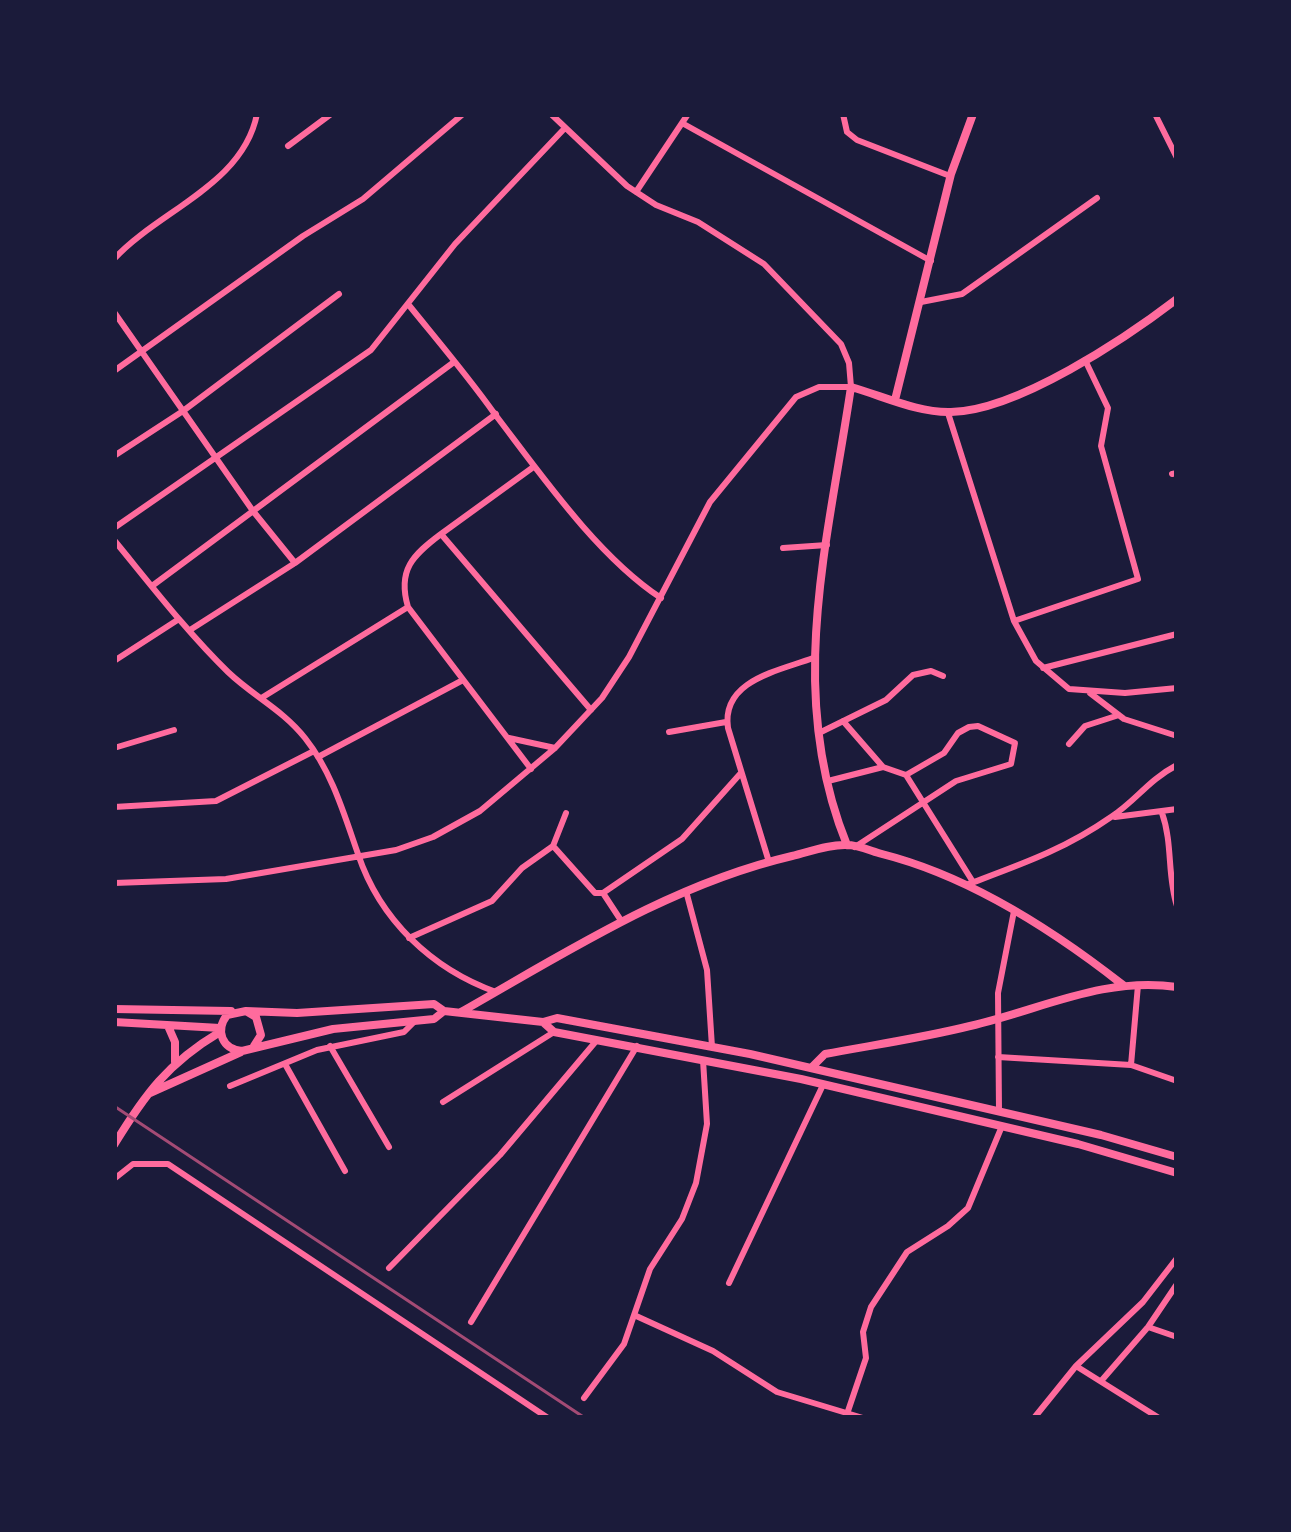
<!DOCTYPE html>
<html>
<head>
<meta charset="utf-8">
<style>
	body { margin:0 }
	#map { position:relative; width:1291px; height:1532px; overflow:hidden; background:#1b1b3a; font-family:"DejaVu Sans",sans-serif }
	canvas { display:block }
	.frame { position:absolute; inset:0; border:117px solid #1b1b3a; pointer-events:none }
</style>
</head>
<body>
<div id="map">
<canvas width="1291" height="1532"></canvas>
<div class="frame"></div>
</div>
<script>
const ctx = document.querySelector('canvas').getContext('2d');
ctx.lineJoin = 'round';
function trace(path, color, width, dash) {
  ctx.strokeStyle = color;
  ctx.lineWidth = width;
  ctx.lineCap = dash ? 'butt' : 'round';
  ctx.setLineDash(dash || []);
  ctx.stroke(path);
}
const minor = new Path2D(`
	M 843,114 L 847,132 L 857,140 L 950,176
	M 1155,114 L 1177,158
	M 682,123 L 931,261
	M 288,146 L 331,114
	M 636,192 L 688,114
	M 114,259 C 159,210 243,185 257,114
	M 921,302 L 962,294 L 1097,198
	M 408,304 C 437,340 467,375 494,413 C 540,473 597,556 661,598
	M 114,312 L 253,511 L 295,563
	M 114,371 L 303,236 L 363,199 L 463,114
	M 948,413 L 1014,621 L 1036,661 L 1069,689 L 1125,693 L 1177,688
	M 114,456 L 183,411 L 339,294
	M 532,468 L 441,534 L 591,710
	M 1172,474 L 1177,473
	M 114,528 L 371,350 L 455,244 L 564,129
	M 441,534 C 413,555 397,570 408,607 L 531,769
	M 114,540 C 151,585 187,632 228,672 C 253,696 283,710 305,738 C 332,772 344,814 358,854 C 380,920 432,969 496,992
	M 783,548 L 827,545
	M 152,586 L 454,362
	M 1014,621 L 1138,579 L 1101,446 L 1108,408 L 1085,360
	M 190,630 L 295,563 L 496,414
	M 114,661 L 179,619
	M 1043,668 L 1177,634
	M 1090,693 L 1124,719 L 1177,736
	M 263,697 L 408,607
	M 843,721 L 883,767 L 906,775 L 973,882
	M 669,732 L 726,722
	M 819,733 L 886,700 L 913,675 L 931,671 L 943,676
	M 509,738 L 555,748
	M 1069,744 L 1085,726 L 1119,715
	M 114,748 L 174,730
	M 318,757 L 463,680
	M 828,781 L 883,767
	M 114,807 L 216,801 L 314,751
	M 1162,813 C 1173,844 1167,876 1177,906
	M 1115,817 L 1177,809
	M 554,847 L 595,893 L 603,893 L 622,922
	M 855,847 L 956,781 L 1011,764 L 1015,743 L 978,726 L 969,727 L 958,733 L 944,753 L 906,775
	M 769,862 L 728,728 C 721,680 779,671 813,658
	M 114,883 L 226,879 L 396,850 L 433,837 L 480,811 L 555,748 L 602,698 L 629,657 L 710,502 L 796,397 L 819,387 L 851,387 L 849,363 L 841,344 L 764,264 L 698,222 L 656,205 L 627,186 L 551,114
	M 966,885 C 1019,865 1064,850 1111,817 C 1137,800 1147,781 1177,765
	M 686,891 L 707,970 L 712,1047
	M 603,893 L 682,839 L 740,774
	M 409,938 L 492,901 L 522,868 L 553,846 L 566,813
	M 330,1046 L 389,1147
	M 998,1057 L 1131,1065 L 1177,1081
	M 285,1064 L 345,1171
	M 1131,1065 L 1138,985
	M 230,1086 L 317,1050 L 404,1032 L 415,1021
	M 443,1102 L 554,1032
	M 999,1111 L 998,993 L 1014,911
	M 114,1179 L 133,1164 L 168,1164 L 548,1418
	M 389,1268 L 500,1155 L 597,1040
	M 729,1283 L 823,1085
	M 634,1315 L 713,1351 L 777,1392 L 863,1418
	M 471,1322 L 637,1046
	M 1148,1327 L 1177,1337
	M 1076,1366 L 1159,1418
	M 1102,1380 L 1148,1327 L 1177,1284
	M 584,1398 L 624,1344 L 650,1269 L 682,1219 L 696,1183 L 707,1124 L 703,1060
	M 847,1414 L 866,1358 L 863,1332 L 871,1307 L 907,1252 L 948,1226 L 968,1208 L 1002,1126
	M 1034,1418 L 1076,1366 L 1143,1302 L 1177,1258`);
const tertiary = new Path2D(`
	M 895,400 L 951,174 L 973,114
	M 847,845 C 785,693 828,542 851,387 C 883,396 918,413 951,412 C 1017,411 1126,338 1177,299
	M 114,1009 L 231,1011
	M 246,1011 L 297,1013 L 434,1004 L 444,1011 L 543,1022 L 557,1018 L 750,1054 L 1101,1135 L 1177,1157
	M 461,1012 C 567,952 672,884 792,856 C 809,852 829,844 847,845 C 858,845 871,851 882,854 C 969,876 1053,930 1123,985
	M 114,1022 L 220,1028
	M 544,1023 L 554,1032 L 801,1079 L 1078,1144 L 1177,1173
	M 168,1026 L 175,1042 L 175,1062
	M 254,1046 L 261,1035 L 256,1017 L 246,1011 L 227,1015 C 215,1031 222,1049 242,1051 L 333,1029 L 434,1019 L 444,1011
	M 811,1068 L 825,1054 C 873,1045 922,1038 970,1026 C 1040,1010 1104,976 1177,987
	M 150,1093 L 241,1052
	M 114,1145 C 145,1094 168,1063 220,1032`);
const rail = new Path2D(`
	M 114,1106 L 585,1418`);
trace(minor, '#ff6b9d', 6);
trace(tertiary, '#ff6b9d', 8);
trace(rail, '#a44b75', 3);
</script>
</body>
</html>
